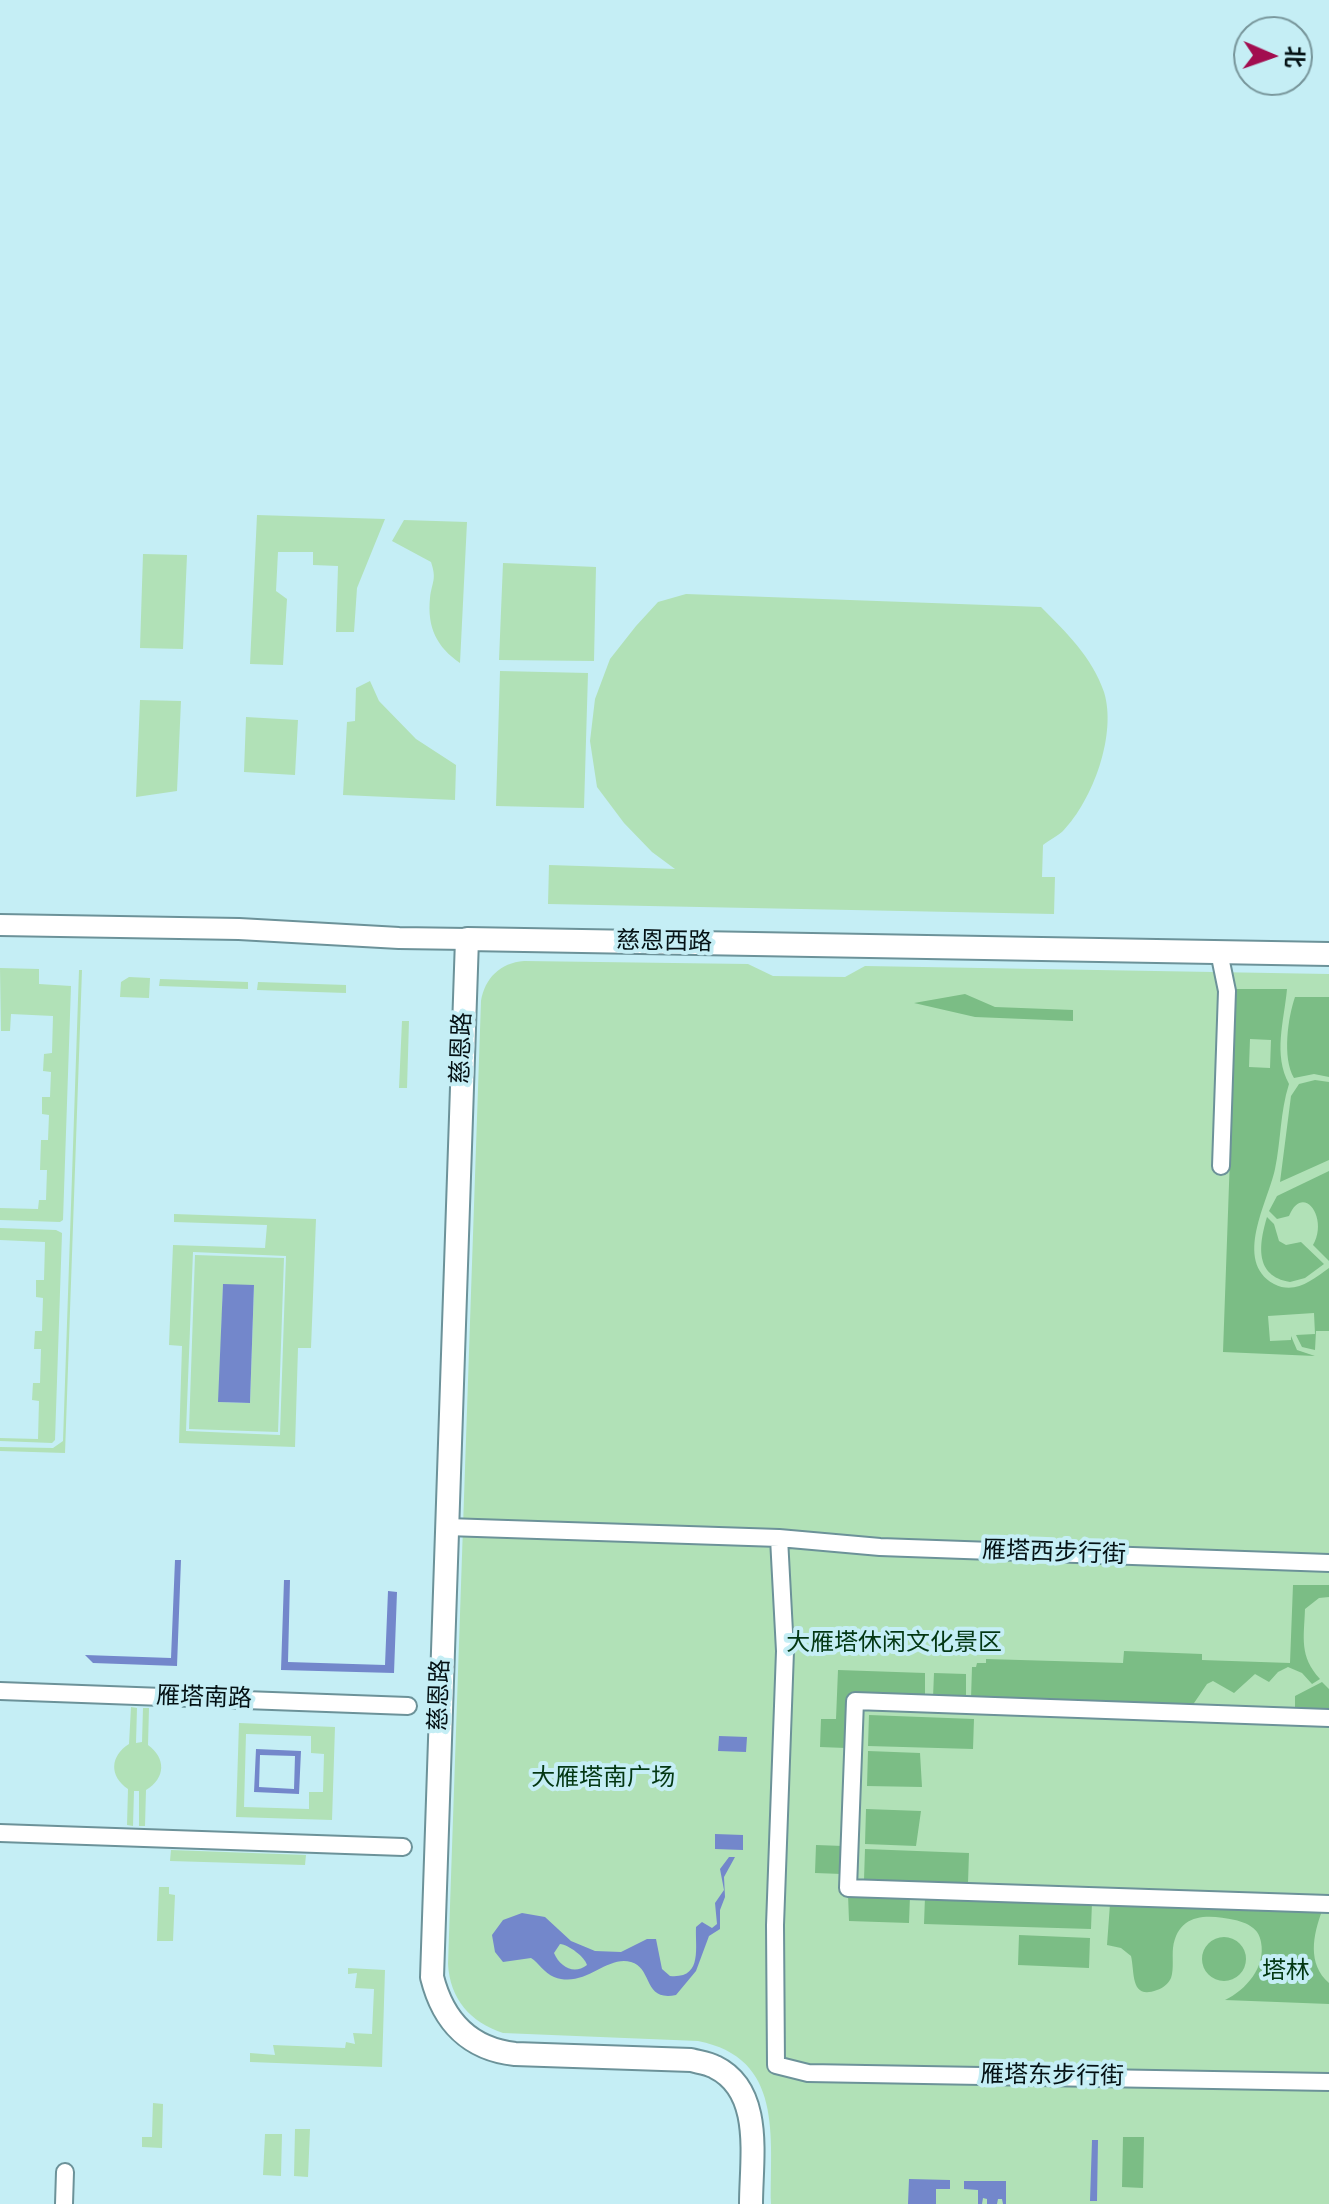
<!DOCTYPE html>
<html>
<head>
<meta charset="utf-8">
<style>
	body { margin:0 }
	#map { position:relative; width:1329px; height:2204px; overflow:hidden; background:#c5eef5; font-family:Jost,"Noto Sans SC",sans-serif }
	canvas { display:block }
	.north { position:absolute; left:1233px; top:16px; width:80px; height:80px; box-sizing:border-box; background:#c5eef5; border:2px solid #78969b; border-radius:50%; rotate:92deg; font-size:22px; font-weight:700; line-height:32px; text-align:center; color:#041114 }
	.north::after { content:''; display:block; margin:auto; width:28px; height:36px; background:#a20d4f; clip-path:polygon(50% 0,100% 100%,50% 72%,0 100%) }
</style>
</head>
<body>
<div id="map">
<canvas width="1329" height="2204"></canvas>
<div class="north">北</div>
</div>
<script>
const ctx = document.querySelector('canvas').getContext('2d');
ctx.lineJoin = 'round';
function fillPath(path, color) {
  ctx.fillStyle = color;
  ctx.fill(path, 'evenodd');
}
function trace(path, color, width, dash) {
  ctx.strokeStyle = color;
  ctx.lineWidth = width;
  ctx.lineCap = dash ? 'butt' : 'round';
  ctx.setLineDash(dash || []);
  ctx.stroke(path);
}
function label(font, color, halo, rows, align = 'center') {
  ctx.font = font + ' Jost,"Noto Sans SC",sans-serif';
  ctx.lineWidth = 8;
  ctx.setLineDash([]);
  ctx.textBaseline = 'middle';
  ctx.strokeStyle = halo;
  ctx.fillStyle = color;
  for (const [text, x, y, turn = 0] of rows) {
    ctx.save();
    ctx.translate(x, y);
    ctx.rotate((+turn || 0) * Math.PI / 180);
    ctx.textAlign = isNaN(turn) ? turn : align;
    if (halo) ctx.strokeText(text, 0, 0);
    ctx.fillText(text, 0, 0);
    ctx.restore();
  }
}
const green = new Path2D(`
	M 257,515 L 385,519 L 357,588 L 354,632 L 336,632 L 338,566 L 313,565 L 313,552 L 278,552 L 276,591 L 287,599 L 283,665 L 250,664 Z
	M 404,520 L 467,522 L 460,663 C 437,647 427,628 430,598 C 432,581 437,580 431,562 L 392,541 Z
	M 143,554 L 187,555 L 183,649 L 140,648 Z
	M 503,563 L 596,567 L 594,661 L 499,660 Z
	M 686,594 L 1041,607 C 1066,632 1092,657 1104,692 C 1117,734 1093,800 1063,831 C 1058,836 1049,840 1043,845 L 1042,877 L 1055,877 L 1054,914 L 548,904 L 549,865 L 675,869 L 652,852 L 624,823 L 597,787 L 590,741 L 595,699 L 610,659 L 636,626 L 658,602 Z
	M 500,671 L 588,673 L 584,808 L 496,806 Z
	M 370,681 L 379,701 L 416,739 L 456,765 L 455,800 L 343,795 L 347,722 L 355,721 L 356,688 Z
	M 140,700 L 181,701 L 177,791 L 136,797 Z
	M 246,717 L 298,720 L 295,775 L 244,772 Z
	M 524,961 L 748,964 L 773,976 L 845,977 L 865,966 L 1329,974 L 1329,2204 L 771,2204 C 770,2136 784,2058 698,2041 L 503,2033 C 470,2022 450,1999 448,1964 L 481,1001 C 485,978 500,963 524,961 Z
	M 0,968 L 39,969 L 39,984 L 71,986 L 63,1220 L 60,1222 L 0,1220 L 0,1208 L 38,1209 L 39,1200 L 46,1200 L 47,1170 L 40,1170 L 41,1140 L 48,1140 L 49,1115 L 42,1114 L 42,1097 L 50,1097 L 51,1072 L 43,1071 L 44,1054 L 52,1053 L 53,1016 L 11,1014 L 10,1031 L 1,1031 Z
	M 79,970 L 82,970 L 65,1453 L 0,1451 L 0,1447 L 53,1448 L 63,1441 Z
	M 129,977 L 150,978 L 149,998 L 120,997 L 121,982 Z
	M 160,979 L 248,982 L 248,989 L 159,986 Z
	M 258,982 L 346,985 L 346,993 L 257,990 Z
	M 402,1021 L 409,1021 L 407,1088 L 399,1088 Z
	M 174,1214 L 316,1219 L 311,1348 L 298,1348 L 295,1447 L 179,1443 L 182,1346 L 169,1345 L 173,1245 L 265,1248 L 267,1225 L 174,1222 ZM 193,1252 L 286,1256 L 280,1435 L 186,1431 Z
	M 0,1228 L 56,1230 L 62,1233 L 55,1440 L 52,1443 L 0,1441 L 0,1438 L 38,1439 L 39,1401 L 32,1400 L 33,1383 L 40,1383 L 41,1349 L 34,1349 L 35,1331 L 42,1331 L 43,1298 L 36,1297 L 36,1280 L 44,1280 L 45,1242 L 0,1240 Z
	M 195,1255 L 284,1258 L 278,1432 L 189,1429 ZM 223,1285 L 254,1285 L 250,1403 L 219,1402 Z
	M 131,1707 L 137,1708 L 136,1743 L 142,1742 L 143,1708 L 149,1708 L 148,1745 C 166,1758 166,1778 146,1790 L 145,1826 L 139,1826 L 139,1791 L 134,1791 L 133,1826 L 127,1825 L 128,1789 C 109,1776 110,1756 129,1744 Z
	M 239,1723 L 335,1727 L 332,1820 L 236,1817 ZM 246,1734 L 311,1736 L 311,1753 L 324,1754 L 323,1792 L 309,1792 L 309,1809 L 244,1807 Z
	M 171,1850 L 306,1855 L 305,1865 L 170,1861 Z
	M 159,1887 L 169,1887 L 169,1894 L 175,1895 L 173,1941 L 157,1941 Z
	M 348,1968 L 385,1970 L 382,2067 L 250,2062 L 250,2053 L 275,2055 L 273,2045 L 345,2048 L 346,2042 L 355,2044 L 353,2033 L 372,2034 L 374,1989 L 355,1988 L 357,1973 L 348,1974 Z
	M 153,2103 L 163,2104 L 162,2148 L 142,2147 L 142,2137 L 152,2137 Z
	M 295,2129 L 310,2129 L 308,2177 L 294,2176 Z
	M 265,2134 L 282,2134 L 281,2176 L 263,2175 Z`);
const forest = new Path2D(`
	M 1236,989 L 1287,989 C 1284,1022 1273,1054 1289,1084 C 1280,1112 1281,1141 1275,1169 C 1268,1202 1233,1261 1274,1284 C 1295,1295 1312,1280 1329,1268 L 1329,1331 L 1316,1331 L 1315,1350 L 1302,1347 L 1296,1335 L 1315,1334 L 1314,1313 L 1268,1316 L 1270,1341 L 1291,1340 L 1291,1336 L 1297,1350 L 1315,1356 L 1223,1352 ZM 1250,1039 L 1271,1040 L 1270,1068 L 1249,1067 Z
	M 965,994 L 995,1007 L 1073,1010 L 1073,1021 L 975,1017 L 914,1003 Z
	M 1295,997 L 1329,997 L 1329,1077 L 1314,1074 L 1294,1078 C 1282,1058 1288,1017 1295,997 Z
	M 1315,1080 L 1329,1082 L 1329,1160 L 1280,1182 L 1291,1096 L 1299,1084 Z
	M 1329,1171 L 1329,1261 L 1313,1245 C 1329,1218 1303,1182 1289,1216 L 1277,1219 L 1269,1211 L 1277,1196 Z
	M 1267,1217 L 1274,1224 L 1279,1241 L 1286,1245 L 1301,1242 L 1324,1264 L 1305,1278 L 1290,1282 C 1254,1276 1259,1244 1267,1217 Z
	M 1293,1585 L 1329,1585 L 1329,1597 L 1319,1598 L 1305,1609 C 1304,1638 1299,1656 1320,1679 L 1312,1684 L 1302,1673 L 1288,1667 L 1278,1672 L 1269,1682 L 1255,1674 L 1234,1693 L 1213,1681 L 1207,1684 L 1192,1706 L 971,1699 L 972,1667 L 976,1667 L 977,1663 L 986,1663 L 986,1659 L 1123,1663 L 1124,1651 L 1202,1654 L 1202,1660 L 1290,1663 Z
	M 838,1670 L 925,1673 L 925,1697 L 848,1695 L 846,1748 L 820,1747 L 821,1719 L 836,1719 Z
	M 934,1673 L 966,1674 L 966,1699 L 933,1698 Z
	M 1322,1682 L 1329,1689 L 1329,1711 L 1295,1710 L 1295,1696 Z
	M 869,1715 L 974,1719 L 973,1749 L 868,1746 Z
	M 868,1751 L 920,1753 L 922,1787 L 867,1786 Z
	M 866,1809 L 921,1811 L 916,1846 L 865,1844 Z
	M 816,1845 L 843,1846 L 842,1874 L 815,1873 Z
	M 865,1849 L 969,1853 L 968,1883 L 864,1880 Z
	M 848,1894 L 910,1896 L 909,1923 L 849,1921 Z
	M 925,1897 L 1092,1902 L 1091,1929 L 924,1924 Z
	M 1110,1904 L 1322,1911 C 1313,1935 1307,1964 1329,1983 L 1329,2004 L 1225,2000 C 1246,1990 1266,1967 1261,1942 C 1259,1928 1247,1923 1235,1920 C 1207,1914 1178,1913 1173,1948 C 1172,1957 1174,1969 1171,1978 C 1168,1984 1163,1988 1157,1990 C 1130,2000 1135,1973 1131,1956 L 1121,1948 L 1107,1945 Z
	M 1019,1935 L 1090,1938 L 1089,1968 L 1018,1965 Z
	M1202 1959a22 22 0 1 1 44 0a22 22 0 1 1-44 0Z
	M 1123,2137 L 1144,2137 L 1143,2188 L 1122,2187 Z`);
const water = new Path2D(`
	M 223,1284 L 254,1285 L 250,1403 L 218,1402 Z
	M 175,1560 L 181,1560 L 177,1666 L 93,1663 L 85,1655 L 171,1658 Z
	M 284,1580 L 290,1580 L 288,1662 L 385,1665 L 388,1591 L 397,1592 L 394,1673 L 281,1670 Z
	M 719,1736 L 747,1737 L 746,1752 L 718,1751 Z
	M 256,1749 L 301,1751 L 299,1794 L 254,1792 ZM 260,1755 L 295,1756 L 294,1789 L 259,1787 Z
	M 715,1834 L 743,1835 L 743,1850 L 715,1849 Z
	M 729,1857 L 735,1857 L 724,1877 L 725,1897 L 720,1910 L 720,1929 L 709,1936 L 696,1971 L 676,1995 C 643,2002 653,1968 631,1962 C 606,1955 585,1989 554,1977 C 544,1973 539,1963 531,1958 L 503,1962 L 495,1952 L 492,1935 L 503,1920 L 522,1913 L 545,1917 L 571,1941 L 595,1951 L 621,1952 L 647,1939 L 656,1939 L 662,1969 L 670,1976 C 703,1979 695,1948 696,1927 L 702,1922 L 712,1928 L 717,1924 L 715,1903 L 724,1890 L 720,1869 ZM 560,1944 C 569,1945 585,1957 587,1965 C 574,1975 560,1967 554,1953 Z
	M 1092,2140 L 1098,2140 L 1097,2201 L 1090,2201 Z
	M 909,2179 L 950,2180 L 950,2189 L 936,2189 L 936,2204 L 908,2204 Z
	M 964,2181 L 1006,2181 L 1006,2204 L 1003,2204 L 1002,2199 L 998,2199 L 997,2204 L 987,2204 L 987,2199 L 983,2198 L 982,2204 L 985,2204 L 978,2204 L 978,2190 L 964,2189 Z`);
const minor = new Path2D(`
	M 1219,952 L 1227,991 L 1221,1166
	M 447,1527 L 779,1538 L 880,1547 L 1329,1563
	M 779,1538 L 785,1651 L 775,1925 L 776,2065 L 808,2073 L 1329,2082
	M 0,1691 L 408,1706
	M 1329,1718 L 855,1701 L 848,1888 L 1329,1904
	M 0,1833 L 403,1847
	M 64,2204 L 65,2172`);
const tertiary = new Path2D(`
	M 0,925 L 239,929 L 399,938 L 467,939`);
const secondary = new Path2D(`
	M 751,2204 C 751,2159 764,2091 715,2067 C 708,2063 698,2062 691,2060 L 515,2054 C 469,2049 443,2021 432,1977 L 467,939 L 1329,954`);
const streetNames = [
	["慈恩西路",664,943,1],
	["慈恩路",463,1048,-88],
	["雁塔西步行街",1054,1554,2],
	["慈恩路",441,1695,-88],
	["雁塔南路",204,1699,2],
	["雁塔东步行街",1052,2077,1]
];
const parkNames = [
	["大雁塔休闲文化景区",894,1644],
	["大雁塔南广场",603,1779],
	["塔林",1286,1972]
];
fillPath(green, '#b1e1b7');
fillPath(forest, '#7bbd85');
fillPath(water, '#7387cb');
trace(minor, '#6c9299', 20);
trace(tertiary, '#6c9299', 24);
trace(secondary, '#6c9299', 26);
trace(minor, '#fff', 16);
trace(tertiary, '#fff', 20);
trace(secondary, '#fff', 22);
label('24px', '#041114', '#c5eef5', streetNames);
label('24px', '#033713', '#c5eef5', parkNames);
</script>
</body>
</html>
